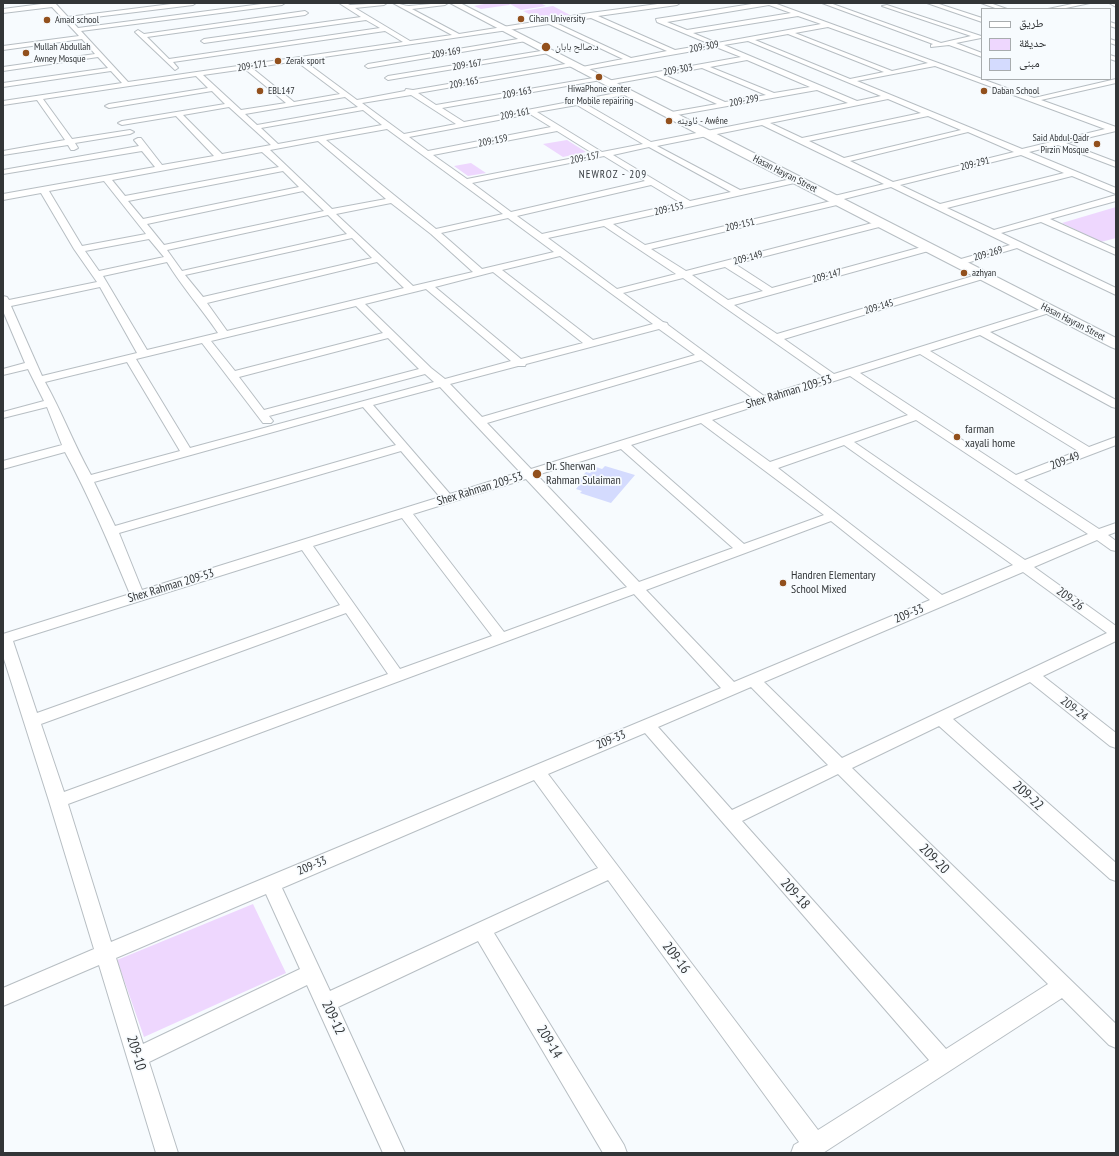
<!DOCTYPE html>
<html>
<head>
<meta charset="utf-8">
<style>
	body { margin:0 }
	#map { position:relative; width:1119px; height:1156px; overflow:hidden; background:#f7fbfe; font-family:"PT Sans Narrow","Noto Naskh Arabic",sans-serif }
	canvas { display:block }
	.frame { position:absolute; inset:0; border:4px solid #323537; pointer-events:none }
	.legend { position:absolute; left:981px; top:8px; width:130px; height:72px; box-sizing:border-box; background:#f7fbfe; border:1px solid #a8acae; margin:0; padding:5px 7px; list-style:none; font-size:12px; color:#323537 }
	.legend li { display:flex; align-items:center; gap:8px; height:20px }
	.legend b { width:20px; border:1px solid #a8acae }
</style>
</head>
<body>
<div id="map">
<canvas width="1119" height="1156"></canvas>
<div class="frame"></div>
<ul class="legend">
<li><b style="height:5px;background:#fff"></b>طريق</li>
<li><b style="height:11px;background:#eed7fe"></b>حديقة</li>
<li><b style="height:11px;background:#d4dbfe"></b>مبنى</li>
</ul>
</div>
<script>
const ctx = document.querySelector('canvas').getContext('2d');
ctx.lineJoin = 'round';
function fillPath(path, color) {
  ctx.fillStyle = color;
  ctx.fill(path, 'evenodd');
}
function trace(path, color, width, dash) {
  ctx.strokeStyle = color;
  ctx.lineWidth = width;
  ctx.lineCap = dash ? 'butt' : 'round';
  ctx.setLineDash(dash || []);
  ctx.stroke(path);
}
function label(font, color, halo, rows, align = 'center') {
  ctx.font = font + ' "PT Sans Narrow","Noto Naskh Arabic",sans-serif';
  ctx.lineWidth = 3.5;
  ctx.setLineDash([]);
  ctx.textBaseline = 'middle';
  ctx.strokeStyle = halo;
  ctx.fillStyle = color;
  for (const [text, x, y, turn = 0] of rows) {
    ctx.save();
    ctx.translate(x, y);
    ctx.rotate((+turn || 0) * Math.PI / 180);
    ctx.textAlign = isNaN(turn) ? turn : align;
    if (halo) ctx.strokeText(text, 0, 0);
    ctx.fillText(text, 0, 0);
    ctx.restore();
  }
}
const green = new Path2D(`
	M 483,3 L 509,4 L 507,3 L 540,3 L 546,6 L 521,10 L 510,4 L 509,5 L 481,9 L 474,6 L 484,4 Z
	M 553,6 L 570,15 L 539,19 L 523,11 Z
	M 567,140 L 586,152 L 563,157 L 543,144 Z
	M 471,163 L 486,173 L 468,176 L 454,166 Z
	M 1116,207 L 1116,238 L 1101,242 L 1062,223 Z
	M 253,904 L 286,973 L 144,1037 L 117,960 Z`);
const building = new Path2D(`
	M 605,466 L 635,475 L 611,503 L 580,493 L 582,491 L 576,489 L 581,483 L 577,482 L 586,472 L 590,473 L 596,467 L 602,469 Z`);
const street = new Path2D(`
	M 49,3 L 55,3 L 68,17 L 179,3 L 196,3 L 193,5 L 71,20 L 78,28 L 269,3 L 285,3 L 282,5 L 81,31 L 128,82 L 403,42 L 385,31 L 173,62 L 178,68 L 175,70 L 135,32 L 138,30 L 144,34 L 305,11 L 308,13 L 305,15 L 147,37 L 169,59 L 380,28 L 366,20 L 204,43 L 201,41 L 204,39 L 361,17 L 339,3 L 346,3 L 350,5 L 387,3 L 384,5 L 355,8 L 410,41 L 452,35 L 393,3 C 399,3 404,6 409,6 C 422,5 435,3 448,3 L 445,5 L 412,9 L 459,34 L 590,13 L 665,3 L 680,3 L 677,5 L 598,16 L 675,50 L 710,44 L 657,22 L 656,19 L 758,3 L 774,3 L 1034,98 L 1116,79 L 1116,83 L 1041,100 L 1116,127 L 1116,131 L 1066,143 L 1116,162 L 1116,167 L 1058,145 L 1029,152 L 1116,188 L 1116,194 L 1072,176 L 947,208 L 994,230 L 1116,195 L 1116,201 L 1050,219 L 1116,249 L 1116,255 L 1041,222 L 1001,233 L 1116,288 L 1116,295 L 1017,248 L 960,265 L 954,265 L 952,263 L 954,261 L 1010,245 L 891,187 L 840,200 L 842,202 L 841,204 L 651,249 L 686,271 L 880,221 L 883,222 L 884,224 L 883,226 L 735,264 L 772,288 L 929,245 L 934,248 L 932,250 L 734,305 L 777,334 L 980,274 L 986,274 L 988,276 L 986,278 L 784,339 L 834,374 L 1048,307 L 1053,310 L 1052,312 L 990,332 L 1116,400 L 1116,408 L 1112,407 L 980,335 L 930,351 L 1089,447 L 1116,437 L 1116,445 L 1024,480 L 1099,529 L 1116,523 L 1116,532 L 1108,535 L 1116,541 L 1116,551 L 1111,550 L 1097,540 L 1034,567 L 1116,626 L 1116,641 L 1043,676 L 1116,733 L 1116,748 L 1110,746 L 1030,682 L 953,719 L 1116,863 L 1116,881 L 1110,879 L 939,726 L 852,768 L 1116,1024 L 1116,1048 L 1109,1045 L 1062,998 L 823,1153 L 791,1153 L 794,1145 L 799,1142 L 608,880 L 494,933 L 624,1145 L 627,1153 L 603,1153 L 478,941 L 338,1007 L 405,1153 L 383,1153 L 307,985 L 149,1062 L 178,1153 L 156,1153 L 99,965 L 3,1006 L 3,988 L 94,949 L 49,801 L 3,656 L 3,634 L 130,594 C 110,546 90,498 65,452 L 3,469 L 3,461 L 62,445 L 47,407 L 3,418 L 3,412 L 44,401 L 28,369 L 3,375 L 3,369 L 25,363 L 3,311 L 3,296 L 7,297 L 9,300 L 97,282 L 74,249 L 41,193 L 3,200 L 3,194 L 155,167 L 142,151 L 3,174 L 3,170 L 139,146 L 134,140 L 138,138 L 141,138 L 162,165 L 214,156 L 176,116 L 122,125 L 118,123 L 122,121 L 225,104 L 212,91 L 109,108 L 105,106 L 109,104 L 208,88 L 196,76 L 43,99 L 72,139 L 130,130 L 134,132 L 130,134 L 75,143 L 78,148 L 74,150 L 71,150 L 68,145 L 3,155 L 3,151 L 65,140 L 37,100 L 3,105 L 3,101 L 122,83 L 111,71 L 3,87 L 3,83 L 108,68 L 98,57 L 3,71 L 3,67 L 95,54 L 82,39 L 3,50 L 3,46 L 79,36 L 52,7 L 3,13 L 3,9 ZM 769,5 L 791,13 L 687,30 L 667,22 ZM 798,16 L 821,24 L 717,43 L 693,33 ZM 591,18 L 667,51 L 631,58 L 556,23 ZM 549,24 L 623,59 L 577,68 L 576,69 L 579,71 L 716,47 L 741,57 L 607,81 L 604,83 L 607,85 L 656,76 L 717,104 L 666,113 L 666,117 L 817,90 L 848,103 L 651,142 L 584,103 L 629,94 L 631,93 L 627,91 L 464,122 L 442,108 L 601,80 L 602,79 L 599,77 L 436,105 L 418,93 L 573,66 L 573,64 L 571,63 L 413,90 L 406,89 L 405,91 L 357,100 L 303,60 ZM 828,27 L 928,63 L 892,71 L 795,33 ZM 788,34 L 884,72 L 850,79 L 755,40 ZM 748,41 L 881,96 L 857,101 L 724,45 ZM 747,60 L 810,87 L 774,93 L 710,67 ZM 296,61 L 340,94 L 294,102 L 252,68 ZM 935,66 L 1105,129 L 1022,149 L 857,81 ZM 702,68 L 766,95 L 725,102 L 664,75 ZM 245,69 L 286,103 L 241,110 L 203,75 ZM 411,95 L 456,124 L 404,134 L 362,103 ZM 345,97 L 358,107 L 257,125 L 245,114 ZM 888,99 L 921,113 L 802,138 L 770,123 ZM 577,105 L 643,144 L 602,152 L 537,112 ZM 229,107 L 271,145 L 222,154 L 183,115 ZM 363,110 L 382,125 L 278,144 L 261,128 ZM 530,114 L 551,127 L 428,151 L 409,137 ZM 928,116 L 961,130 L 844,158 L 809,141 ZM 762,125 L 884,184 L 830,197 L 829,199 L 831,201 L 645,245 L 613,224 L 799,182 L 800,180 L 796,178 L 740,190 L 657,146 ZM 387,129 L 503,214 L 436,229 L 326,140 ZM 557,131 L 594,154 L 467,179 L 433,155 ZM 968,132 L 1014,152 L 893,182 L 850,161 ZM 318,141 L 386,199 L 332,209 L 270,150 ZM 649,147 L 731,192 L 690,201 L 613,155 ZM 262,152 L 279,167 L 125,196 L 112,180 ZM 1021,155 L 1064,173 L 940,204 L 900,185 ZM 604,156 L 645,181 L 511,212 L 472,183 ZM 283,171 L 299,187 L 143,219 L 128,201 ZM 104,181 L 146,234 L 82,246 L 49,191 ZM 651,185 L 681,203 L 542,234 L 517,216 ZM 303,191 L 324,211 L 164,245 L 147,224 ZM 391,203 L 431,234 L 473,272 L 413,286 L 336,214 ZM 328,215 L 347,234 L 182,271 L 167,250 ZM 508,218 L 554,252 L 482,269 L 441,233 ZM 604,226 L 676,274 L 617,289 L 548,238 ZM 352,238 L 372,258 L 203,297 L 185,275 ZM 149,239 L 164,257 L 99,271 L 85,251 ZM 560,256 L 653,324 L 593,340 L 502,270 ZM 167,262 C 182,287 202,309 218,333 L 147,350 L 103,276 ZM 377,262 L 404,288 L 227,331 L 207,303 ZM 725,267 L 763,291 L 728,300 L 692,275 ZM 493,272 L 583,343 L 521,359 L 435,287 ZM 683,278 L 824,377 L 764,396 L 668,325 L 667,323 L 663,322 L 623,293 ZM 100,287 L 137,353 L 42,376 L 11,306 ZM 426,289 L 511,361 L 445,379 L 431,368 L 365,304 ZM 356,306 L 383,333 L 235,371 L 211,341 ZM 659,329 L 695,355 L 482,417 L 450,384 L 518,366 L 525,366 L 526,364 ZM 388,338 L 419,369 L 264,410 L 239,377 ZM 202,343 L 263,423 L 271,423 L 273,421 L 269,416 L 425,374 L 434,382 L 190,448 L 136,359 ZM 920,354 L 1078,451 L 1016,475 L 860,373 ZM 701,360 L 754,399 L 531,469 L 487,423 ZM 127,362 L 180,451 L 91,475 C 74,445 62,412 45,382 ZM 850,376 L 908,415 L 770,462 L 712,420 ZM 440,387 L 520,472 L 450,494 L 373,405 ZM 363,407 L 396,445 L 115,526 L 94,482 ZM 916,420 L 1088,534 L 1025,560 L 854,442 ZM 701,423 L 824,515 L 744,544 L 631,445 ZM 844,445 L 1013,565 L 942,595 L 778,468 ZM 621,449 L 733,548 L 639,582 L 537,475 ZM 401,451 L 440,497 L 142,590 L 119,533 ZM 526,479 L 627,587 L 504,632 L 413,514 ZM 402,518 L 492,636 L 400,669 L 313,546 ZM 831,521 L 930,600 L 734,682 L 646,590 ZM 302,550 L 340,605 L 37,713 L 13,641 ZM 1023,572 L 1107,633 L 842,758 L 764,682 ZM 634,594 L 721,688 L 111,942 L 68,804 ZM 346,613 L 388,674 L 64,792 L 41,724 ZM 751,687 L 828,765 L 732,810 L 658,727 ZM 645,733 L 929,1060 L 818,1130 L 548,774 ZM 838,774 L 1048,984 L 946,1049 L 742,821 ZM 534,780 L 598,868 L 330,991 L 282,888 ZM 266,894 L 300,969 L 143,1044 L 116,958 Z
	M 822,3 L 830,3 L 941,43 L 971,36 L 882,6 L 887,5 L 981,36 L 981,38 L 956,43 L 982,53 L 982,57 L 949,45 L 931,47 L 931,45 L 933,44 Z
	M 927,3 L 936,3 L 982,18 L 982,22 Z
	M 981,3 L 990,3 L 1007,9 L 998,9 Z
	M 1077,3 L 1090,3 L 1061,9 L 1048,9 Z
	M 1109,3 L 1116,3 L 1116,7 Z
	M 1110,22 L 1116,24 L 1116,28 L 1110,26 Z
	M 524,38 L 527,40 L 526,41 L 368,68 L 365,66 L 368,64 Z
	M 1110,39 L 1116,41 L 1116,45 L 1110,43 Z
	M 547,50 L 550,52 L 549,53 L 388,80 L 385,78 L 388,76 Z
	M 1110,55 L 1116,57 L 1116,61 L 1110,59 Z`);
const secondary = new Path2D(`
	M 450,3 L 460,3 L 1116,338 L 1116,349 L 1111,347 L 702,136 Z`);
const markers = [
	[521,19,4,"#92501d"],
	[47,20,4,"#92501d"],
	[546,47,5,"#92501d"],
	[26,53,4,"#92501d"],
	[278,61,4,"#92501d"],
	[599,77,4,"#92501d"],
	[260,91,4,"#92501d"],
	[984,91,4,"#92501d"],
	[669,121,4,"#92501d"],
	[1097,144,4,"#92501d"],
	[964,273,4,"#92501d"],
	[957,437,4,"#92501d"],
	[537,474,5,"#92501d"],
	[783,583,4,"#92501d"]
];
const farPoinames = [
	["Cihan University",529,19],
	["Amad school",55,20],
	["Mullah Abdullah",34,47],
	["Awney Mosque",34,59],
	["د.صالح بابان",555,47],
	["Zerak sport",286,61],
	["HiwaPhone center",599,89,"center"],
	["for Mobile repairing",599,101,"center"],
	["EBL147",268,91],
	["Daban School",992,91],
	["ئاوینە - Awêne",677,121],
	["Said Abdul-Qadr",1089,138,"right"],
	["Pirzin Mosque",1089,150,"right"],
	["azhyan",972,273]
];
const farStreetnames = [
	["209-309",704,47,-10],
	["209-169",446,53,-9],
	["209-167",467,65,-9],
	["209-171",252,66,-9],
	["209-303",678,70,-10],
	["209-165",464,83,-10],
	["209-163",517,93,-10],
	["209-299",744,101,-10],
	["209-161",515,114,-11],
	["209-159",493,141,-11],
	["209-157",585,158,-11],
	["209-291",975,164,-14],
	["Hasan Hayran Street",785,174,27],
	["209-153",669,209,-13],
	["209-151",740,225,-13],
	["209-269",988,254,-16],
	["209-149",748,258,-15],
	["209-147",827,276,-15],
	["209-145",879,307,-17],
	["Hasan Hayran Street",1073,322,27]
];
const farNeighbourhoodnames = [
	["NEWROZ - 209",613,175]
];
const streetNames = [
	["Shex Rahman 209-53",789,392,-17],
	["209-49",1065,461,-21],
	["Shex Rahman 209-53",480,489,-17],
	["Shex Rahman 209-53",171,586,-17],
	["209-26",1070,599,36],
	["209-33",909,614,-23],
	["209-24",1074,709,38],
	["209-33",611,740,-23],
	["209-33",312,866,-23]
];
const poiNames = [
	["farman",965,430],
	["xayali home",965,444],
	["Dr. Sherwan",546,467],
	["Rahman Sulaiman",546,481],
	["Handren Elementary",791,576],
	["School Mixed",791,590]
];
const nearStreetnames = [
	["209-22",1028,796,42],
	["209-20",934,859,45],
	["209-18",795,894,48],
	["209-16",676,958,53],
	["209-12",333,1018,65],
	["209-14",549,1042,59],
	["209-10",136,1053,73]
];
fillPath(green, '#eed7fe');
fillPath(building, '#d4dbfe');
trace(street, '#b7bec3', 2);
trace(secondary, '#b7bec3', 2);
fillPath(street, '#fff');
fillPath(secondary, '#fff');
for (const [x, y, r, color] of markers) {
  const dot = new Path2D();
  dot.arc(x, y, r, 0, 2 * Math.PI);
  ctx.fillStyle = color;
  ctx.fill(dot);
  trace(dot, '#f7fbfe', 1.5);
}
label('10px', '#323537', '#f7fbfe', farPoinames, 'left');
label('10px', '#323537', '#f7fbfe', farStreetnames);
ctx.letterSpacing = '1px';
label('11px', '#373c41', '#f7fbfe', farNeighbourhoodnames);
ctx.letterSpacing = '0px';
label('12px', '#323537', '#f7fbfe', streetNames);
label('12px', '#323537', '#f7fbfe', poiNames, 'left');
label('14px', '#323537', '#f7fbfe', nearStreetnames);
</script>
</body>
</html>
